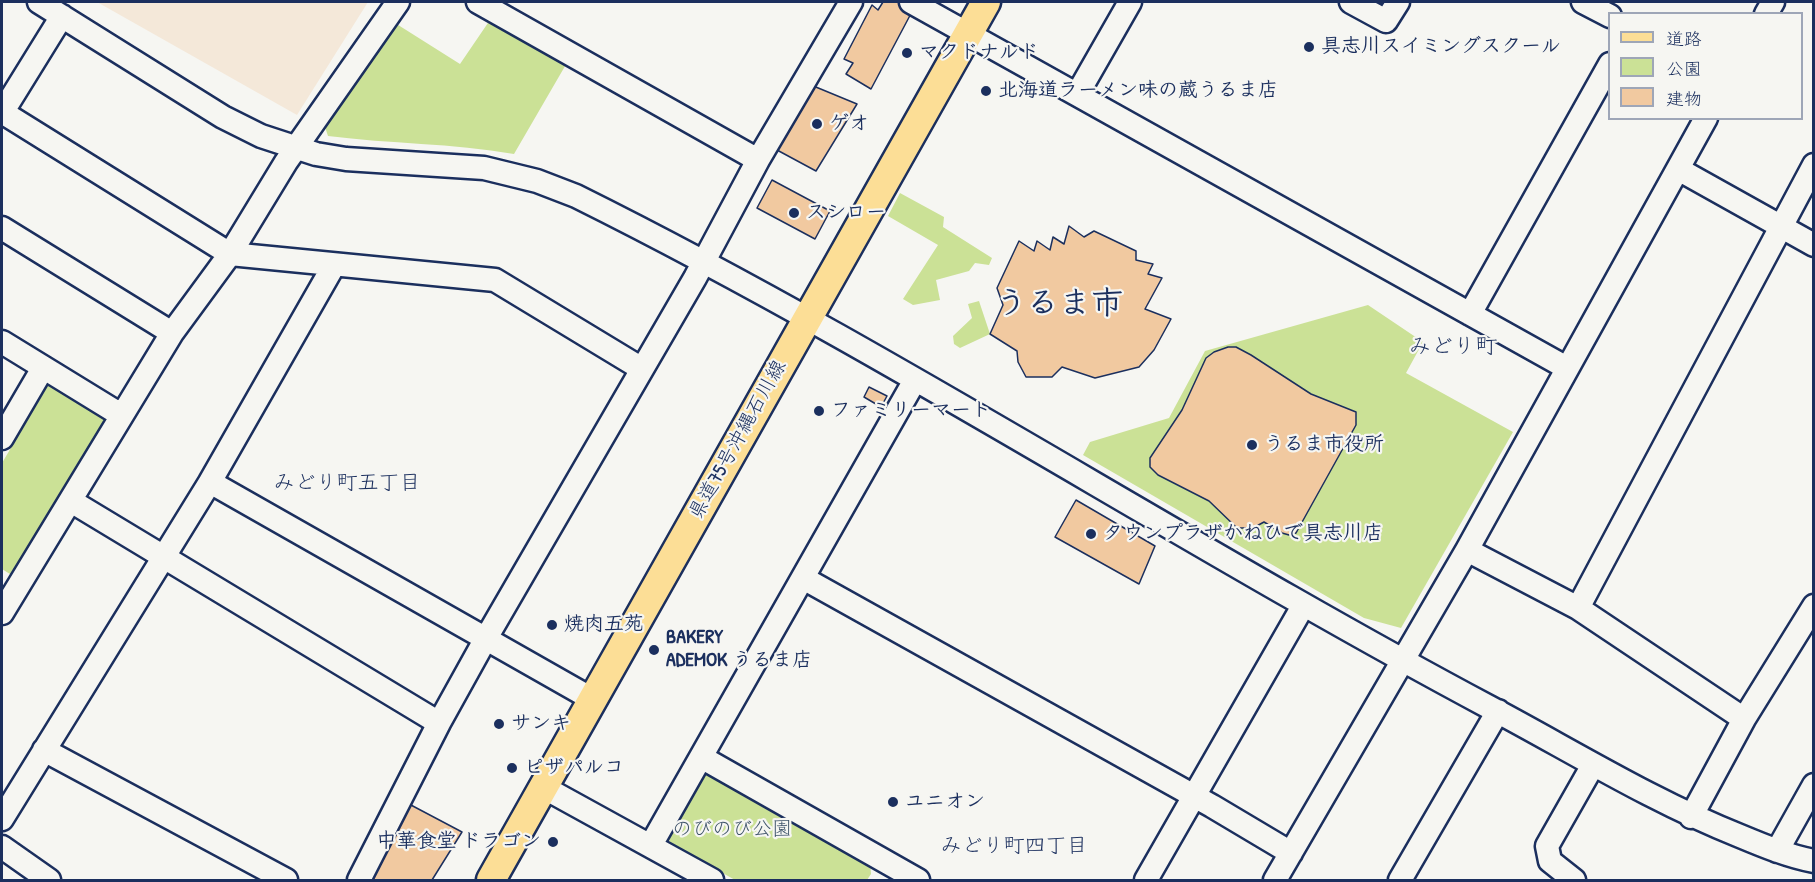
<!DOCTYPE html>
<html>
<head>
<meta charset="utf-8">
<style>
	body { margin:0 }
	#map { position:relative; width:1815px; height:882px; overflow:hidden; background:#f6f6f2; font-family:"Patrick Hand","Klee One",sans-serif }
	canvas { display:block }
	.frame { position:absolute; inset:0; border:3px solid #1b2f5e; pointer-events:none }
	.legend { position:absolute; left:1608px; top:12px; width:195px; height:108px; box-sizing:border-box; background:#f6f6f2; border:2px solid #9ea6b7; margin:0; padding:8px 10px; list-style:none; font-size:18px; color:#1b2f5e }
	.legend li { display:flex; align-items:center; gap:12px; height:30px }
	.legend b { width:30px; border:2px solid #9ea6b7 }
</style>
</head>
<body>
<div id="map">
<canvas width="1815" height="882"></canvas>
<div class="frame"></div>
<ul class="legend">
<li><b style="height:8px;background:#fcde96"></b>道路</li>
<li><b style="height:16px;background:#cbe196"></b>公園</li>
<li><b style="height:16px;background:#f1c9a0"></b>建物</li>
</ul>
</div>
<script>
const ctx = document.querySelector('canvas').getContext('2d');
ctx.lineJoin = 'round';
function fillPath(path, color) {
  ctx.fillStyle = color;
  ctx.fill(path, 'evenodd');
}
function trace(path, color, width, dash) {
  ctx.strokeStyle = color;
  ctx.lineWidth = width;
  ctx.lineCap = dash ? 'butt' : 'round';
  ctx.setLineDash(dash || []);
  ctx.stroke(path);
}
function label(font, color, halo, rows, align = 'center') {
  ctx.font = font + ' "Patrick Hand","Klee One",sans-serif';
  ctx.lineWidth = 4.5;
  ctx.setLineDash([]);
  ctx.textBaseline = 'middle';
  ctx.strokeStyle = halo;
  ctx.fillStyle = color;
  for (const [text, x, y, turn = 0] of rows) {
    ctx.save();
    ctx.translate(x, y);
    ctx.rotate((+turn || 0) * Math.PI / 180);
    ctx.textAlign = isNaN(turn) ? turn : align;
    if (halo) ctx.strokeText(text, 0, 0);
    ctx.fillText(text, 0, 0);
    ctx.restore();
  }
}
const built = new Path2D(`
	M 97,2 L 368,2 L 297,115 Z`);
const green = new Path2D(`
	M 492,17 L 568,61 L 514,154 C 452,143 390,144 328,136 L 323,121 L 395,23 L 460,64 Z
	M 900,193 L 944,217 L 943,227 L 992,258 L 989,265 L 975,263 L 969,271 L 936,280 L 940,300 L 913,305 L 903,299 L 938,245 L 888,216 Z
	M 979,301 L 990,334 L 960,348 L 954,344 L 953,336 L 972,318 L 968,304 Z
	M 1368,305 L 1423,342 L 1406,373 L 1513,432 L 1401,628 L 1364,618 L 1083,455 L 1090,442 L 1169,418 L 1205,351 Z
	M 54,375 L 121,415 L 21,581 L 2,569 L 2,463 Z
	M 714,771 L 870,861 L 871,874 L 867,880 L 735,880 L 670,843 L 667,833 L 702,772 Z`);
const building = new Path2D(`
	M 883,2 L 907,2 L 915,6 L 871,89 L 846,74 L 853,63 L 844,59 L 872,5 L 878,10 Z
	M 811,85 L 857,104 L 816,171 L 777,150 Z
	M 772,180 L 830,211 L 815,239 L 757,208 Z
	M 1069,226 L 1084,237 L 1094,231 L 1136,251 L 1136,260 L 1153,264 L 1148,274 L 1162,278 L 1145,309 L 1171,319 L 1154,350 L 1139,367 L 1095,378 L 1062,367 L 1052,377 L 1026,377 L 1018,362 L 1017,351 L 990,334 L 1003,305 L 997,288 L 1019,241 L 1034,251 L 1037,241 L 1050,250 L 1053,237 L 1064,244 Z
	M 1228,347 L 1236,347 L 1251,355 L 1311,394 L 1356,412 L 1356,425 L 1296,533 L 1289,535 L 1282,533 L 1264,522 L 1253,528 L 1237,528 L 1209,501 L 1158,475 L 1150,467 L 1150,458 L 1182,410 L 1206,358 L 1214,352 Z
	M 869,387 L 887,396 L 881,407 L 864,397 Z
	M 1076,500 L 1155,546 L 1139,584 L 1055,537 Z
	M 409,804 L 462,832 L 432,880 L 361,880 Z`);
const minor = new Path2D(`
	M 39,2 L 223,117 L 261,136 L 316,154 L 346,159 L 484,168 L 537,181 L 576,196 C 888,351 1181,543 1489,707 C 1572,751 1652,801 1740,836 C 1764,846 1788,856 1814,861
	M 478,2 L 758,160
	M 911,2 L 1567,368
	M 1351,2 L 1386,21 L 1398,2
	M 1583,2 L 1610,16
	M 1766,14 L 1773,2
	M 1078,93 L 1130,2
	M 2,112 L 230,254 L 495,280 L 642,369
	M 2,113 L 62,16
	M 1678,169 L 1814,245
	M 2,228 L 172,333
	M 1470,314 L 1610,64
	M 2,342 L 121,415
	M 2,438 L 43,368
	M 210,482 L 592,699
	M 71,501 L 439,723
	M 1467,550 L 1578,608 L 1744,719
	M 803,578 L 1212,806 L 1291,853
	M 1578,608 L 1814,165
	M 2,613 L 172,333 L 230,254 L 286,162 L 398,2
	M 44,750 L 286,880
	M 701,757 L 918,880
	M 543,787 L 712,880
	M 1691,817 L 1744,719 L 1814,606
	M 2,819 L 210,482 L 334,265
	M 651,845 L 915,380
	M 2,847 L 49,880
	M 1777,851 L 1814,785
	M 359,880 L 439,723 L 485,640 L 695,278 L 758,160 L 851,2
	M 1146,880 L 1303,606
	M 1275,880 L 1467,550 L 1706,118
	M 1400,880 L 1498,711
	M 1574,880 L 1550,861 L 1547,846 L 1593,765`);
const major = new Path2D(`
	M 491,880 L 986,2`);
const markers = [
	[1309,47,6,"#1b2f5e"],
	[907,53,6,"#1b2f5e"],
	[986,91,6,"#1b2f5e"],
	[817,124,6,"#1b2f5e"],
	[794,213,6,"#1b2f5e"],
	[819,411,6,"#1b2f5e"],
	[1252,445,6,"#1b2f5e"],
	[1091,534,6,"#1b2f5e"],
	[552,625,6,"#1b2f5e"],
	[654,650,6,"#1b2f5e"],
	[499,724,6,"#1b2f5e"],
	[512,768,6,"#1b2f5e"],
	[893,802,6,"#1b2f5e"],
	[553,842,6,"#1b2f5e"]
];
const poiNames = [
	["具志川スイミングスクール",1321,47],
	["マクドナルド",919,53],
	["北海道ラーメン味の蔵うるま店",998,91],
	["ゲオ",829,124],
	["スシロー",806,213],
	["ファミリーマート",831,411],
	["うるま市役所",1264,445],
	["タウンプラザかねひで具志川店",1103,534],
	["焼肉五苑",564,625],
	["BAKERY",666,638],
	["ADEMOK うるま店",666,661],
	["サンキ",511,724],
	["ピザパルコ",524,768],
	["ユニオン",905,802],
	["中華食堂 ドラゴン",541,842,"right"]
];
const streetNames = [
	["県道75号沖縄石川線",738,440,-61]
];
const parkNames = [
	["のびのび公園",732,830]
];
const neighbourhoodNames = [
	["みどり町五丁目",347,483],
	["みどり町四丁目",1014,846]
];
const quarterNames = [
	["みどり町",1453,347]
];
const townNames = [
	["うるま市",1059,304]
];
fillPath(built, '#f4e8d9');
fillPath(green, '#cbe196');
fillPath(building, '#f1c9a0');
trace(building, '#1b2f5e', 1.5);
trace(minor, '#1b2f5e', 27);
trace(major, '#1b2f5e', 33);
trace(minor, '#f6f6f2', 22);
trace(major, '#fcde96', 28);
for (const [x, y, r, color] of markers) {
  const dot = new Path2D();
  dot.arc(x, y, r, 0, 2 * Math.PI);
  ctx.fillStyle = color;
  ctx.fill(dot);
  trace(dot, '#f6f6f2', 2);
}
label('bold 20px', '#1b2f5e', '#f6f6f2', poiNames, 'left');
label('20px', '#1b2f5e', '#f6f6f2', streetNames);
label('20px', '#3e5369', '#f6f6f2', parkNames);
label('21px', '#1b2f5e', '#f6f6f2', neighbourhoodNames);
label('22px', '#1b2f5e', '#f6f6f2', quarterNames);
label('bold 32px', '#1b2f5e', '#f6f6f2', townNames);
</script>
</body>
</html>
